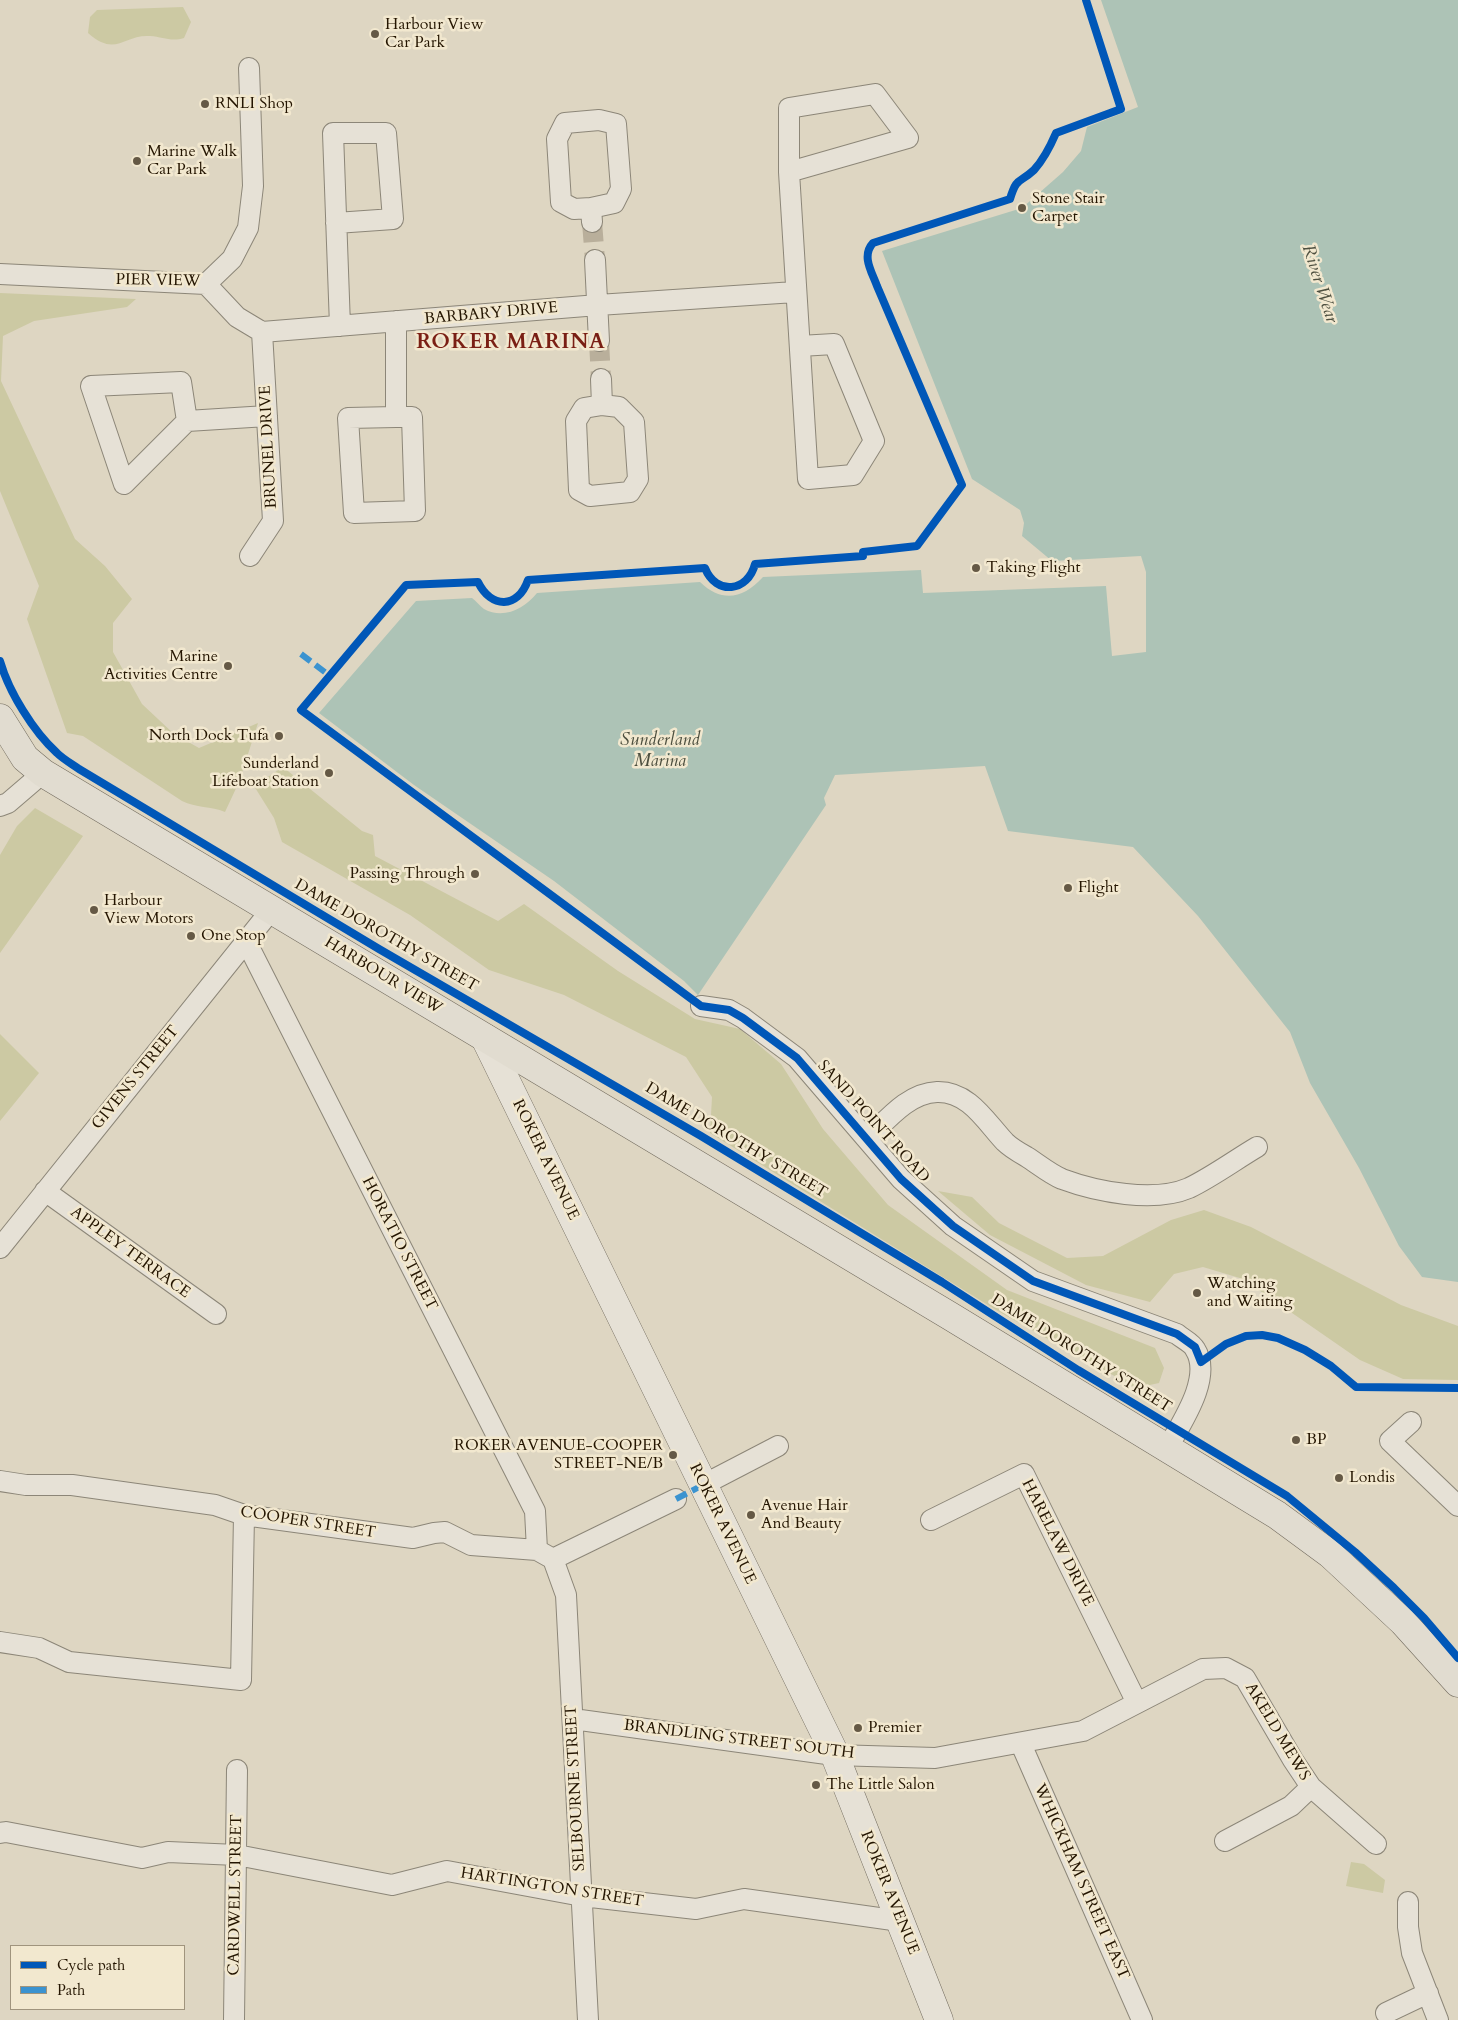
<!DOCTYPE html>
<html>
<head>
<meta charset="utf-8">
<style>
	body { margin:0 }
	#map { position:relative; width:1458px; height:2020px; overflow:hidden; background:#ded6c2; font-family:Cardo,serif }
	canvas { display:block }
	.legend { position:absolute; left:10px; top:1945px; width:175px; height:65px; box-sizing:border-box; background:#f2e8cf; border:1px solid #a0947d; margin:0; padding:6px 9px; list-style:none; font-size:15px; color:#241501 }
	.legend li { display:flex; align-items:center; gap:10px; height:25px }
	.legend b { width:25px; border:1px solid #a0947d }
</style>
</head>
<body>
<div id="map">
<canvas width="1458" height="2020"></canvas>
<ul class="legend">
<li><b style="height:6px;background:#0057b8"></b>Cycle path</li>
<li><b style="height:6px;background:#3b93d0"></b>Path</li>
</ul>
</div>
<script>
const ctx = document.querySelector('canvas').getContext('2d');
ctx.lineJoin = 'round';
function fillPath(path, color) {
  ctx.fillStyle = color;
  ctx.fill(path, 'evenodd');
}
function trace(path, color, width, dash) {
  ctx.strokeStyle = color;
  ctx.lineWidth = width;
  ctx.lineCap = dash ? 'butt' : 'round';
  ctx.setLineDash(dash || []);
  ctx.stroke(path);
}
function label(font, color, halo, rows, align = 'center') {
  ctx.font = font + ' Cardo,serif';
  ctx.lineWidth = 5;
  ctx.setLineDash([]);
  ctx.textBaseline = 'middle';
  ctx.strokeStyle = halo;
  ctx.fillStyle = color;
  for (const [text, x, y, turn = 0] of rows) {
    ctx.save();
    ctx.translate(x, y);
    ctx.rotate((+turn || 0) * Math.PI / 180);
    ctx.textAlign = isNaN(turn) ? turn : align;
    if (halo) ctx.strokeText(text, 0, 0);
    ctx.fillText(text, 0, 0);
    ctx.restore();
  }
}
const green = new Path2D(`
	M 183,7 L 191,22 L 184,38 C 171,42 163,37 150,36 C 124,34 116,58 88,33 L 90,17 L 97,10 Z
	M 0,293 L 136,299 L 127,307 L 34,321 L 3,336 L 1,381 L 75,539 L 105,566 L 132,599 L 113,623 L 113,652 L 142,704 L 174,734 L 199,748 L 258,723 L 239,782 L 225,812 C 211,806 196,808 182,801 L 83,736 L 67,733 L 27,619 L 39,586 L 0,491 Z
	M 283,767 L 362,831 L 373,835 L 375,856 L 498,921 L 524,904 L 618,971 L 695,1019 L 740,1029 L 781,1064 L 823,1129 L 888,1205 L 1007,1290 L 1155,1348 L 1164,1368 L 1159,1383 L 1136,1388 L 996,1310 L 710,1133 L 712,1097 L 686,1057 L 564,995 L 489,970 L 410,915 L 282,842 L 274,818 L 254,786 Z
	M 35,808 L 83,836 L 0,953 L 0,855 L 17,826 Z
	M 0,1034 L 39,1073 L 0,1121 Z
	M 938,1191 L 972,1197 L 999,1223 L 1067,1258 L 1103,1256 L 1171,1220 L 1204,1210 L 1251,1227 L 1401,1305 L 1458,1326 L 1458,1380 L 1403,1379 L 1360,1360 L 1243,1279 L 1203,1267 L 1174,1274 L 1150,1302 L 1086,1285 L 990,1235 Z
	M 1351,1862 L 1364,1864 L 1385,1880 L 1383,1893 L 1346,1886 Z`);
const water = new Path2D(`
	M 1101,0 L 1458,0 L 1458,1282 L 1422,1277 L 1399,1246 L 1359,1168 L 1310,1083 L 1290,1032 L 1198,916 L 1133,847 L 1008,831 L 985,766 L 835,775 L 824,798 L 826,805 L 698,995 L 684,981 L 554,881 L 414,785 L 319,713 L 416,601 L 472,598 C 476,601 480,606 484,609 C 504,620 525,608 537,593 L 700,582 C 722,603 743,599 763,577 L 921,570 L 923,593 L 1106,586 L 1112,656 L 1146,652 L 1146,572 L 1141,556 L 1052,561 L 1022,536 L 1024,523 L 1020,510 L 972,479 L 882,251 L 1022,208 L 1063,172 L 1081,151 L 1087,127 L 1138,107 Z`);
const streetTunnel = new Path2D(`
	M 592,222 L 595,260
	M 599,341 L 601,379`);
const street = new Path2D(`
	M 789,172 L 908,138 L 875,94 L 789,108 L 789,172 L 808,479 L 853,475 L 874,441 L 834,344 L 800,346
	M 591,208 L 614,203 L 621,189 L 616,124 L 599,120 L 565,123 L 557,139 L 561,202 L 574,209 L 591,208 L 592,222
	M 336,223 L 393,219 L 386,133 L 333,133 L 340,326
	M 595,260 L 599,341
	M 0,274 L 206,284 L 232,259 L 248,228 L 253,186 L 249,68
	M 206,284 L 237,317 L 262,332 L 598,305 L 795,292
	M 601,379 L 602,405
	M 602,405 L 619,407 L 634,422 L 638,479 L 630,492 L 590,496 L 579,490 L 576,421 L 584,408 Z
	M 396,417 L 348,418 L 354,513 L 415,511 L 412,417 L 396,417 L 396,321
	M 187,421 L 181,382 L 91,386 L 124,484 L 187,421 L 267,416
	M 250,556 L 273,521 L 262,332
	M 0,806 L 8,803 L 43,773
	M 246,941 L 535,1511 L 537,1550
	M 701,1006 L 729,1010 L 743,1018 L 797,1058 L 901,1179 L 953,1226 L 1033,1281 L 1177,1334 C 1183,1339 1192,1343 1195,1349 C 1213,1377 1182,1422 1168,1447
	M 867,1139 C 887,1120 908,1093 937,1092 C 969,1091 986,1122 1005,1142 C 1011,1148 1020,1153 1027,1157 C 1038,1164 1050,1174 1062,1179 C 1097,1192 1154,1203 1189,1188 C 1212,1177 1235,1160 1257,1147
	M 45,1191 L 216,1314
	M 0,1248 L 272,909
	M 1411,1422 L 1390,1441 L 1458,1506
	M 0,1481 L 26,1485 L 72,1485 L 215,1505 L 244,1515 L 413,1538 L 434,1533 L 445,1532 L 471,1545 L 537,1550 L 553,1559
	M 703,1485 L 778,1446
	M 931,1520 L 1024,1474 L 1137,1703
	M 553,1559 L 566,1595 L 588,2020
	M 553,1559 L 676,1499
	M 0,1642 L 39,1648 L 69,1662 L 241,1680 L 244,1515
	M 573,1719 L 834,1755 L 935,1758 L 1083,1731 L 1203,1669 L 1226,1668 L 1245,1678 L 1293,1760 L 1311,1787 L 1376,1844
	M 1021,1744 L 1142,2020
	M 0,1833 L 6,1832 L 142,1858 L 168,1852 L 237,1855 L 392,1885 L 447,1871 L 582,1896 L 696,1909 L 744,1899 L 900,1921
	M 1225,1841 L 1291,1806 L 1311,1787
	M 1408,1902 L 1408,1927 L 1412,1953 L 1438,2020
	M 1386,2013 L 1428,1993
	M 234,2020 L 237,1770`);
const secondary = new Path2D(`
	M 485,1038 L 832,1748 L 939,2020`);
const primary = new Path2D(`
	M 0,718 L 25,758 L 43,773 L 950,1316 L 1277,1515 L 1330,1554 L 1403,1622 L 1458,1683`);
const quiet = new Path2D(`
	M 301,654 L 330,676
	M 676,1499 L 703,1485`);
const cycleway = new Path2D(`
	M 1086,0 L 1121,109 L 1056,133 C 1050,147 1044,159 1034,170 C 1019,184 1017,176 1010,199 L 873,243 C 861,256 872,272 877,286 L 962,485 L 917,546 L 863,552 L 863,556 L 755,564 C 748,592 716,596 705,568 L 528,580 C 518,609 491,609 478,582 L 406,585 L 301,710 L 701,1006 L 729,1010 L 743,1018 L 797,1058 L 901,1179 L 953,1226 L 1033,1281 L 1177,1334 L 1195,1347 L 1201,1362 L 1226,1344 L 1246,1336 L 1262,1335 L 1278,1338 L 1305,1350 L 1331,1366 L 1356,1387 L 1458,1388
	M 0,661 C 9,692 33,731 57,753 C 63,759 72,764 79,769 L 379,949 L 701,1136 L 942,1282 L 1078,1370 L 1287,1496 L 1355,1552 L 1394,1588 L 1424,1618 L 1458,1658`);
const markers = [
	[375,34,5,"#655945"],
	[205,104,5,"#655945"],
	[137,161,5,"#655945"],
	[1022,208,5,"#655945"],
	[976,568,5,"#655945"],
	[228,666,5,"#655945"],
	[279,736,5,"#655945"],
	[329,773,5,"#655945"],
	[475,874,5,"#655945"],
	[1068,888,5,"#655945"],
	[94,910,5,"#655945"],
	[191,936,5,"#655945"],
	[1197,1293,5,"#655945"],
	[1296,1440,5,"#655945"],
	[673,1455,5,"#655945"],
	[1339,1478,5,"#655945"],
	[751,1515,5,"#655945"],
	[858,1728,5,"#655945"],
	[816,1785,5,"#655945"]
];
const poiNames = [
	["Harbour View",385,25],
	["Car Park",385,43],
	["RNLI Shop",215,104],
	["Marine Walk",147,152],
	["Car Park",147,170],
	["Stone Stair",1032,199],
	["Carpet",1032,217],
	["Taking Flight",986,568],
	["Marine",218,657,"right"],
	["Activities Centre",218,675,"right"],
	["North Dock Tufa",269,736,"right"],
	["Sunderland",319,764,"right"],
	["Lifeboat Station",319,782,"right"],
	["Passing Through",465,874,"right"],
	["Flight",1078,888],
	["Harbour",104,901],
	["View Motors",104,919],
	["One Stop",201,936],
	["Watching",1207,1284],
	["and Waiting",1207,1302],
	["BP",1306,1440],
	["ROKER AVENUE-COOPER",663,1446,"right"],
	["STREET-NE/B",663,1464,"right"],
	["Londis",1349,1478],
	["Avenue Hair",761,1506],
	["And Beauty",761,1524],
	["Premier",868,1728],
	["The Little Salon",826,1785]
];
const streetNames = [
	["PIER VIEW",158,281,1],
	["BARBARY DRIVE",491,314,-5],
	["BRUNEL DRIVE",269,447,-93],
	["DAME DOROTHY STREET",386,936,30],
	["HARBOUR VIEW",383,976,31],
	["GIVENS STREET",136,1078,-51],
	["SAND POINT ROAD",873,1122,48],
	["DAME DOROTHY STREET",736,1141,31],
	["ROKER AVENUE",545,1160,64],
	["HORATIO STREET",399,1244,63],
	["APPLEY TERRACE",130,1253,36],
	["DAME DOROTHY STREET",1081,1354,32],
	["COOPER STREET",308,1523,9],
	["ROKER AVENUE",722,1524,64],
	["HARELAW DRIVE",1057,1543,63],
	["AKELD MEWS",1277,1732,59],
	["BRANDLING STREET SOUTH",739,1740,7],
	["SELBOURNE STREET",576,1788,-93],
	["WHICKHAM STREET EAST",1081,1882,66],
	["HARTINGTON STREET",552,1888,9],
	["ROKER AVENUE",889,1893,68],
	["CARDWELL STREET",236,1895,-89]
];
const waterNames = [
	["River Wear",1319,284,72],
	["Sunderland",660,741],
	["Marina",660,762]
];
const districtNames = [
	["ROKER MARINA",511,343]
];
fillPath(green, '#ccc9a3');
fillPath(water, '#adc3b6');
trace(streetTunnel, '#b9af9b', 20, [20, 10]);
trace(street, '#8c8678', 22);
trace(secondary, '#726b5e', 29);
trace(primary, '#726b5e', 29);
trace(street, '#e6e1d6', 20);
trace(secondary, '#e6e1d6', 28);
trace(primary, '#e1dcd0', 28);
trace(quiet, '#3b93d0', 6, [12, 6]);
trace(cycleway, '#0057b8', 8);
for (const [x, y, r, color] of markers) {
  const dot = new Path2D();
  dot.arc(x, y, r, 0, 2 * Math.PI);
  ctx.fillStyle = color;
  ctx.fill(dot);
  trace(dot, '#f2e8cf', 2);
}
label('16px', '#241501', '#f2e8cf', poiNames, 'left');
label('16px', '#241501', '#f2e8cf', streetNames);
label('italic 18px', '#4d4f3f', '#f2e8cf', waterNames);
ctx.letterSpacing = '1px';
label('bold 21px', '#7a1f14', '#f2e8cf', districtNames);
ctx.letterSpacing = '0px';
</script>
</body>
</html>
